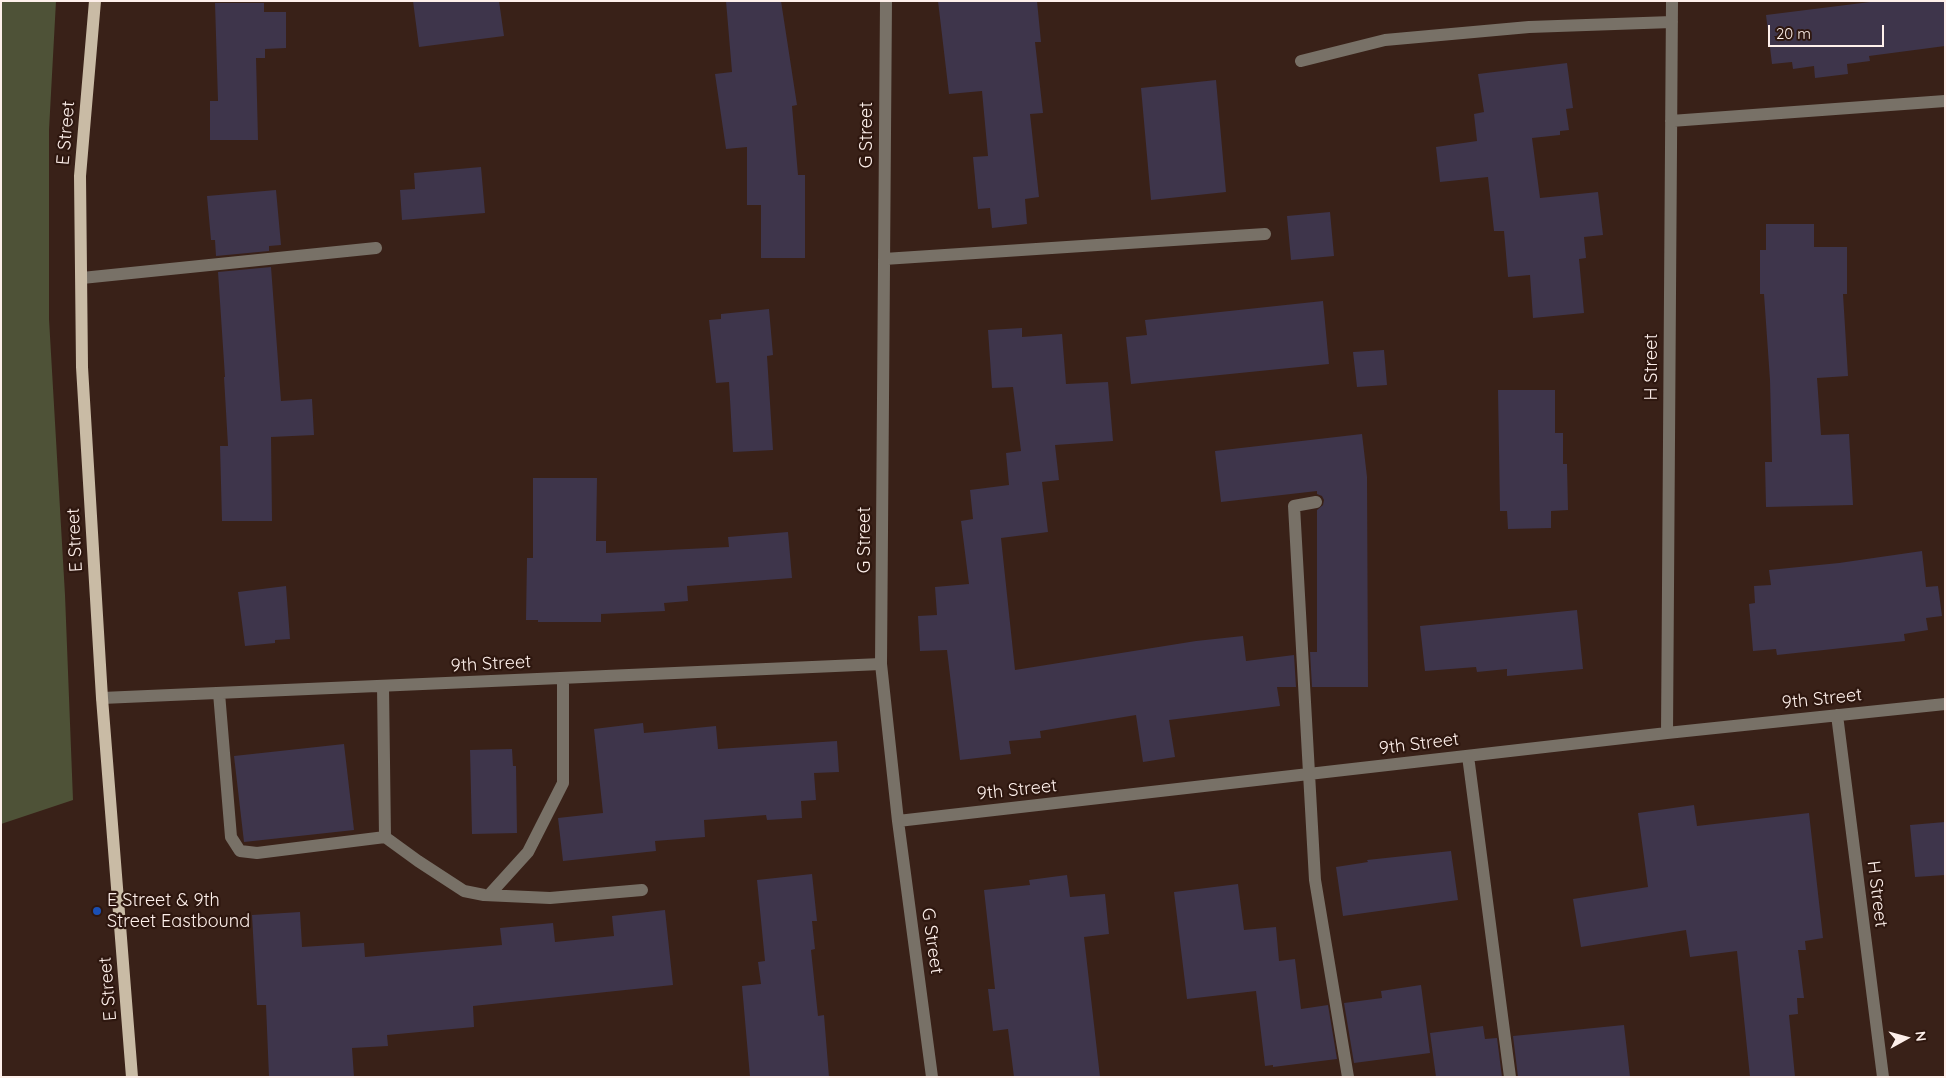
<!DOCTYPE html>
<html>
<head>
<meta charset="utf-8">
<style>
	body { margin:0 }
	#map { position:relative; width:1946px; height:1078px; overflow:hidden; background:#392118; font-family:Quicksand,sans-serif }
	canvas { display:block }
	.frame { position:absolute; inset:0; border:2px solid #fef0eb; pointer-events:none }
	.north { position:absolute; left:1881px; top:1013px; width:50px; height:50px; -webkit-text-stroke:4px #2e170f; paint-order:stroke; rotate:83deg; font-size:14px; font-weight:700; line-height:20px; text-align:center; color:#fef0eb }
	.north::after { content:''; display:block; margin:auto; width:18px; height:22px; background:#fef0eb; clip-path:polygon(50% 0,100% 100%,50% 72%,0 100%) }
	.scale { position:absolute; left:1768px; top:25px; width:116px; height:22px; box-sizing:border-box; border:2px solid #fef0eb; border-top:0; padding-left:6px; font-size:15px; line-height:18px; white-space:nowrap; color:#fef0eb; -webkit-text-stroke:4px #2e170f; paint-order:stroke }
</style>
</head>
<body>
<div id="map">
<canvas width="1946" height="1078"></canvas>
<div class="frame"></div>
<div class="north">N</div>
<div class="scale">20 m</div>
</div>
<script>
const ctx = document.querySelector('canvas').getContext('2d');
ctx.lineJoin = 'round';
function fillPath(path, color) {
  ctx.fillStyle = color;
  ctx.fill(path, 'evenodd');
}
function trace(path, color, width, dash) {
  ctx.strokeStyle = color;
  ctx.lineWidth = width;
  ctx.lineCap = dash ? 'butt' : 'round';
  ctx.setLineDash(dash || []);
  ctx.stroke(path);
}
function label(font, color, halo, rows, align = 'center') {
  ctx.font = font + ' Quicksand,sans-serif';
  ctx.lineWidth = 4.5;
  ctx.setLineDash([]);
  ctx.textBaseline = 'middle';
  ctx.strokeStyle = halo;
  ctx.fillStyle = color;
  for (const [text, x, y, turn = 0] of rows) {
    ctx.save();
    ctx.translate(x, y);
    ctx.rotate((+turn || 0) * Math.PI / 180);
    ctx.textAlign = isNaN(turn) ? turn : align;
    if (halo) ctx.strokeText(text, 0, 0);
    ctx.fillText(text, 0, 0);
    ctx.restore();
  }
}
const green = new Path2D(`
	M 1,1 L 56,1 L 49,130 L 49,319 L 65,595 L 73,800 L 1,824 Z`);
const building = new Path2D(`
	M 413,1 L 499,1 L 504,36 L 419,47 Z
	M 726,1 L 781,1 L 797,105 L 792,106 L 798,175 L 805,175 L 805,258 L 761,258 L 761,205 L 747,205 L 747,147 L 726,149 L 715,74 L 732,72 Z
	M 938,1 L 1037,1 L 1041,42 L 1035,42 L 1043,113 L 1030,114 L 1039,197 L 1025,199 L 1027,224 L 992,228 L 990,208 L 978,209 L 973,157 L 988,156 L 982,91 L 949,94 Z
	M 1878,1 L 1945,1 L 1945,46 L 1869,56 L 1870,61 L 1847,64 L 1848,74 L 1815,78 L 1814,66 L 1793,69 L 1792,62 L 1772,64 L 1766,15 Z
	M 215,3 L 264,3 L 264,12 L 286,12 L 286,48 L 265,49 L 265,58 L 256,58 L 258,140 L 210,140 L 210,101 L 218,101 Z
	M 1567,63 L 1573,108 L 1566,109 L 1569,130 L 1560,131 L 1560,135 L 1532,138 L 1540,198 L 1598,192 L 1603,235 L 1584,237 L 1586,258 L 1579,259 L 1584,313 L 1533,318 L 1530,275 L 1508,277 L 1504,231 L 1494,231 L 1488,177 L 1440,182 L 1436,147 L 1477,141 L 1474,114 L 1484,112 L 1478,74 Z
	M 1216,80 L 1226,192 L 1151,200 L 1141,88 Z
	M 481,167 L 485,213 L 402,220 L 400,190 L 415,189 L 414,173 Z
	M 276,190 L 281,245 L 269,246 L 269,251 L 216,256 L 215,240 L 211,240 L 207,196 Z
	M 1330,212 L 1334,256 L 1291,260 L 1287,216 Z
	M 1766,224 L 1814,224 L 1814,247 L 1847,247 L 1847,294 L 1843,294 L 1848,376 L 1817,378 L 1821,435 L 1849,434 L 1853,505 L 1766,507 L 1765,462 L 1772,462 L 1770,380 L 1764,294 L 1760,294 L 1760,250 L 1766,250 Z
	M 271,267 L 281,401 L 312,399 L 314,435 L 271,437 L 272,521 L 222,521 L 220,446 L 228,446 L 224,377 L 225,377 L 218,272 Z
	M 1323,301 L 1329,364 L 1131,384 L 1126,337 L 1147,335 L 1145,320 Z
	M 769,309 L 773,355 L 767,356 L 773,450 L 733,452 L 729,382 L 716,383 L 709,320 L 721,319 L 721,314 Z
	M 1022,328 L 1022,337 L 1062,334 L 1066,384 L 1108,382 L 1113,441 L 1055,445 L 1059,480 L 1042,482 L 1048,532 L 1001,538 L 1015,670 L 1196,641 L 1243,636 L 1246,661 L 1294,655 L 1296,687 L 1277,687 L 1280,706 L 1169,720 L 1175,757 L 1143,762 L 1136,715 L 1040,731 L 1041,738 L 1009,741 L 1011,754 L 960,760 L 947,650 L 920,651 L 918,616 L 937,615 L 935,587 L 969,584 L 961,521 L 973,519 L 970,490 L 1009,485 L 1006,453 L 1021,451 L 1013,387 L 992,388 L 988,330 Z
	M 1384,350 L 1387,385 L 1357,387 L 1353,352 Z
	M 1498,390 L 1555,390 L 1555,433 L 1563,433 L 1563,464 L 1567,464 L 1568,510 L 1551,511 L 1551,528 L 1508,529 L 1507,511 L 1500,511 Z
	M 1362,434 L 1367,477 L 1368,687 L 1312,687 L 1310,652 L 1317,652 L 1317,510 L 1323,505 L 1324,500 L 1322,496 L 1317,494 L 1317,491 L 1221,502 L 1215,451 Z
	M 533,478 L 597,478 L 596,541 L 606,541 L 606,553 L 729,547 L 728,537 L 788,532 L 792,578 L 687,586 L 688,601 L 664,603 L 665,611 L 601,614 L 601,622 L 538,622 L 538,620 L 526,620 L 527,558 L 533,558 Z
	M 1922,551 L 1926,587 L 1938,586 L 1942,616 L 1926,618 L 1928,630 L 1904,634 L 1905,641 L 1824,650 L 1777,655 L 1776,649 L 1753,651 L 1749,604 L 1755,603 L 1754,586 L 1771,585 L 1769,570 L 1839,563 Z
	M 286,586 L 290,639 L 275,640 L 275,643 L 245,646 L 238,592 Z
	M 1577,610 L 1583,669 L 1507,676 L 1507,669 L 1477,672 L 1476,667 L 1425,671 L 1420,626 Z
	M 643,723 L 644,733 L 716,726 L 718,749 L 837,741 L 839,772 L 814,773 L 816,800 L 801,801 L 802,818 L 767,820 L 766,815 L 704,820 L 705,837 L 655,841 L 656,851 L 563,861 L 558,818 L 603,813 L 594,729 Z
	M 344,744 L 354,830 L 244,842 L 234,756 Z
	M 512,749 L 513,766 L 516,766 L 517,833 L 472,834 L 470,750 Z
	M 1694,805 L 1697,826 L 1809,813 L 1823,938 L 1805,941 L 1806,950 L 1798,950 L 1804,998 L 1797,998 L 1798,1014 L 1789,1015 L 1795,1077 L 1750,1077 L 1737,951 L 1690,957 L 1686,930 L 1581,947 L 1573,899 L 1648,887 L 1638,813 Z
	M 1945,822 L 1945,875 L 1915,877 L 1910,825 Z
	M 1451,851 L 1458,900 L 1343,916 L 1336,867 L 1368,862 L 1367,860 Z
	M 812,874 L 817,921 L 812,921 L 815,949 L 811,950 L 818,1016 L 824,1015 L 829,1077 L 750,1077 L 742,986 L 761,984 L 758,962 L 765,961 L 757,880 Z
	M 1067,875 L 1070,897 L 1105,894 L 1109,934 L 1084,937 L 1100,1077 L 1014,1077 L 1008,1029 L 993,1031 L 988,989 L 995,989 L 984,890 L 1030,885 L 1029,880 Z
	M 1238,884 L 1244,930 L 1276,927 L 1279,961 L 1295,959 L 1301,1009 L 1328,1005 L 1337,1059 L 1273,1067 L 1273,1065 L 1265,1066 L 1256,991 L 1187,999 L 1174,892 Z
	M 665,910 L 673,985 L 473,1006 L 474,1027 L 387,1035 L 388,1046 L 352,1048 L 354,1077 L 269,1077 L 266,1005 L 257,1005 L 252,915 L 300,912 L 302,947 L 364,943 L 365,957 L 502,945 L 500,928 L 553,923 L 555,942 L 614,936 L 612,916 Z
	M 1421,985 L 1430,1053 L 1354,1063 L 1344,1003 L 1382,998 L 1381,991 Z
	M 1624,1025 L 1630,1077 L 1518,1077 L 1513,1036 Z
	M 1483,1026 L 1485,1039 L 1497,1038 L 1502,1077 L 1436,1077 L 1430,1033 Z`);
const minor = new Path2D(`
	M 886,1 L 881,664 L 898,821 L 932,1077
	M 1301,61 L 1385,40 L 1529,27 L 1672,22
	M 1671,121 L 1945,101
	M 884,259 L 1265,234
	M 82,278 L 376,248
	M 1316,502 L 1294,506 L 1315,880 L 1348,1077
	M 383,686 L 385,837
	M 219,693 L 231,837 L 240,851 L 257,853 L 385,837 L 418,861 L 464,891 L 484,895 L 550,898 L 642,890
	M 102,698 L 881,664
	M 1837,715 L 1883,1077
	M 1667,733 L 1672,1
	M 1468,756 L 1510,1077
	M 898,821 L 1667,733 L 1945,704
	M 489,895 L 528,852 L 563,783 L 563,678`);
const major = new Path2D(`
	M 95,1 L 80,176 L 82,367 L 102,698 L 132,1077`);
const markers = [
	[97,911,5,"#1a4fb4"]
];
const streetNames = [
	["E Street",66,133,-85],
	["G Street",867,135,-90],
	["H Street",1652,367,-90],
	["E Street",75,540,-93],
	["G Street",865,540,-90],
	["9th Street",491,664,-3],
	["9th Street",1822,699,-6],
	["9th Street",1419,744,-7],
	["9th Street",1017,790,-6],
	["H Street",1877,894,83],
	["G Street",932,941,82],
	["E Street",108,989,-95]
];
const poiNames = [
	["E Street & 9th",107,901],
	["Street Eastbound",107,922]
];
fillPath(green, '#4e5237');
fillPath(building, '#3e354b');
trace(minor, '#787167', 12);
trace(major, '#c9bba5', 12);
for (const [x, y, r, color] of markers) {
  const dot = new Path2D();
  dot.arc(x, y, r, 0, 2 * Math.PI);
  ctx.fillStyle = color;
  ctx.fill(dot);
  trace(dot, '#2e170f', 2);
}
label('18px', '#fef0eb', '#2e170f', streetNames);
label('18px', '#fef0eb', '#2e170f', poiNames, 'left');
</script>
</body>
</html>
